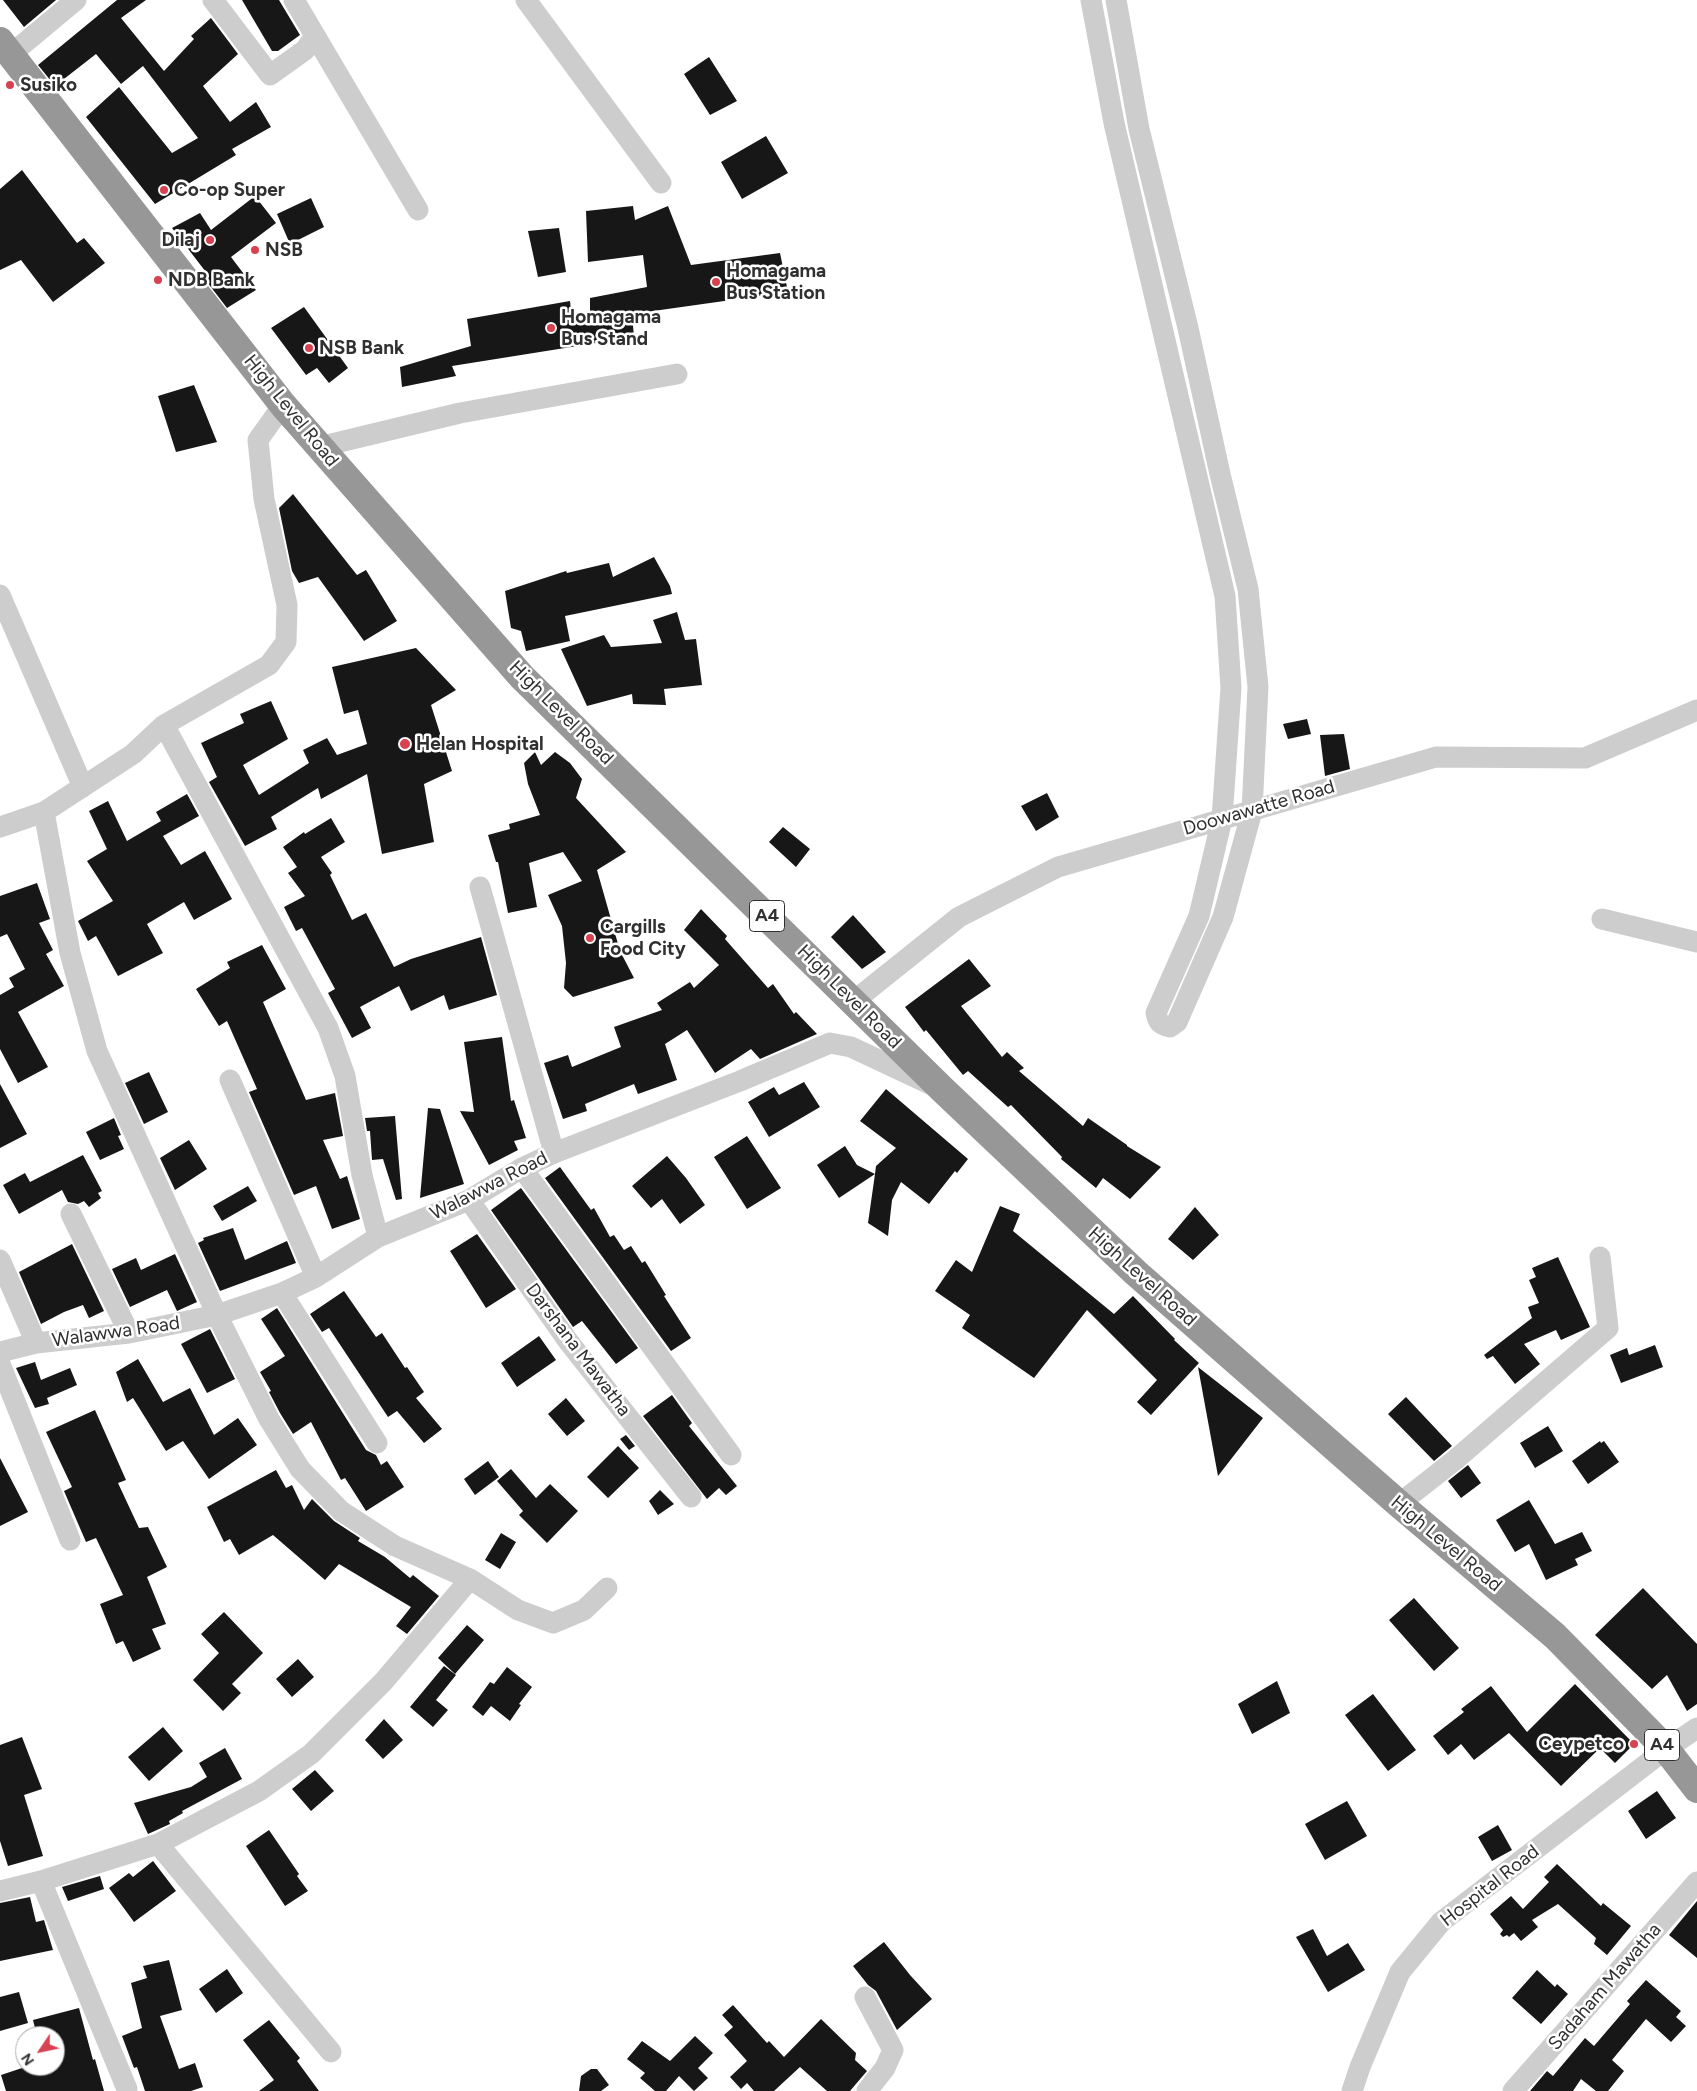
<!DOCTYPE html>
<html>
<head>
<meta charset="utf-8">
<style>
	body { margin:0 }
	#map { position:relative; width:1697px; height:2091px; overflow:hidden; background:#fff; font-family:Figtree,sans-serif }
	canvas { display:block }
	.north { position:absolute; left:15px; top:2026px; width:50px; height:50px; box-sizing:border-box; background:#fff; border:1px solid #acacac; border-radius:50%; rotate:236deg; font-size:14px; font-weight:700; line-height:20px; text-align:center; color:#303030 }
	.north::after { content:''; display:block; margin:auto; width:18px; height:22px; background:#d74150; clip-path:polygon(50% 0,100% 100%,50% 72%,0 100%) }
</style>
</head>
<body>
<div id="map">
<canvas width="1697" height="2091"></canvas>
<div class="north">N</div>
</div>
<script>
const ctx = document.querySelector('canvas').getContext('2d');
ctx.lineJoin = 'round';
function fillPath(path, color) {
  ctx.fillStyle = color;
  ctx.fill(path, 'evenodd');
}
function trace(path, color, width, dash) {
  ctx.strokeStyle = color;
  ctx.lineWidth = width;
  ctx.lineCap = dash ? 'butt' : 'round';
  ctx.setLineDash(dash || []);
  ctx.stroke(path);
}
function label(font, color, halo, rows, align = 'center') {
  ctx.font = font + ' Figtree,sans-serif';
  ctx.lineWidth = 5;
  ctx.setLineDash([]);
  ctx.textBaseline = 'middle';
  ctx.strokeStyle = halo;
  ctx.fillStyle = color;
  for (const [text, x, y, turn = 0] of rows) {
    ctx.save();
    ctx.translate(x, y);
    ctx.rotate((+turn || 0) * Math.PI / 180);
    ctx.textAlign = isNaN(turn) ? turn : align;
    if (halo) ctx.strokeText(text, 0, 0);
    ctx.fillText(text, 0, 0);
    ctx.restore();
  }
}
const building = new Path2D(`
	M 3,0 L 56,0 L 24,27 Z
	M 117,0 L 146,0 L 121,18 L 164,71 L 194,39 L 191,36 L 211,18 L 238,54 L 203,86 L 230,122 L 256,102 L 271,127 L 232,149 L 236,155 L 155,204 L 86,117 L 119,87 L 172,153 L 198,138 L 143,66 L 121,84 L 96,54 L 55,86 L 38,65 Z
	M 242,0 L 279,0 L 300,35 L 278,51 L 272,51 Z
	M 709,57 L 737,101 L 710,115 L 684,74 Z
	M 766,136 L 788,173 L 742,199 L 721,162 Z
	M 22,170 L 77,243 L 84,238 L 105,263 L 53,302 L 21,260 L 0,270 L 0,189 Z
	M 255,196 L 276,223 L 231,257 L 256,290 L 227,308 L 204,278 L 209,276 L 172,228 L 200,213 L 211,230 Z
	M 311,198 L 324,227 L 290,244 L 277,214 Z
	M 633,206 L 635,220 L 668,206 L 691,265 L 780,253 L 788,292 L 632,314 L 634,337 L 452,366 L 456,376 L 402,387 L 400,367 L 471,346 L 467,319 L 570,301 L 572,320 L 590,319 L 590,298 L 647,287 L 643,255 L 588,262 L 586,211 Z
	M 559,228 L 566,272 L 538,277 L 528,231 Z
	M 304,307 L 348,368 L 329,383 L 317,368 L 306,375 L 271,328 Z
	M 194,385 L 217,442 L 176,452 L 158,396 Z
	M 293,494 L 357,575 L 366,570 L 397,621 L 364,641 L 318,577 L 299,583 L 292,571 L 279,508 Z
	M 654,557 L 670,586 L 672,594 L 565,616 L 570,641 L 526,651 L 521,631 L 511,628 L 505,591 L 566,571 L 567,573 L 609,563 L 613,577 Z
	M 677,612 L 685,640 L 696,639 L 702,685 L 664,689 L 666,705 L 633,704 L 632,694 L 587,706 L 561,649 L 604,635 L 611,647 L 662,643 L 653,620 Z
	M 416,648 L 456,690 L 431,705 L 452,771 L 424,784 L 434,842 L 382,854 L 367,774 L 321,799 L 318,788 L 271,817 L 277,829 L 245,846 L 209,782 L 217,777 L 201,743 L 244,723 L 240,714 L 271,701 L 288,739 L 243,765 L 259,795 L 309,763 L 303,750 L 327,738 L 337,755 L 367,744 L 358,710 L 344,714 L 332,667 Z
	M 1307,719 L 1311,734 L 1288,739 L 1283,724 Z
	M 1344,734 L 1350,769 L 1325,776 L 1320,735 Z
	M 535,752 L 541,765 L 555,752 L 570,763 L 582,779 L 576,798 L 626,852 L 597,870 L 620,951 L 634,978 L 573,997 L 564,988 L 566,963 L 562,926 L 548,895 L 582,881 L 563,852 L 529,863 L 537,907 L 508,913 L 498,862 L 496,862 L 488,835 L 510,829 L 509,824 L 540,815 L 528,784 L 524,763 Z
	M 1047,793 L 1059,817 L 1036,831 L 1021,806 Z
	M 187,794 L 199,816 L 163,836 L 181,865 L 205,851 L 232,899 L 194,920 L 184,902 L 147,924 L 163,953 L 118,976 L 96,936 L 88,941 L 78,921 L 113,901 L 87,861 L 107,849 L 89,811 L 108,801 L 127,841 L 161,821 L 156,812 Z
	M 331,818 L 345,842 L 321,857 L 332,873 L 330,875 L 352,920 L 366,913 L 394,967 L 411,959 L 481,937 L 497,995 L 449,1010 L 444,995 L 411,1011 L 399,986 L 360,1007 L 371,1028 L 352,1038 L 328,993 L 335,989 L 302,928 L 296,931 L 284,907 L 305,896 L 288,873 L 297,867 L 283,847 L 304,832 L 305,834 Z
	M 783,827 L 810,849 L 796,867 L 769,842 Z
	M 37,883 L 50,919 L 39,923 L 53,950 L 46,954 L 64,986 L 18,1012 L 48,1067 L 18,1083 L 0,1049 L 0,995 L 14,987 L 9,978 L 25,969 L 7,934 L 0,937 L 0,896 Z
	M 701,909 L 727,936 L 725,939 L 768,988 L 773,984 L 794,1014 L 796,1012 L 817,1034 L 760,1059 L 751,1049 L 715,1073 L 687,1030 L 665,1044 L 677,1080 L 638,1094 L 634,1084 L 585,1104 L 587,1111 L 563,1119 L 544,1063 L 568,1055 L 572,1067 L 621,1047 L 614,1027 L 662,1010 L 657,1003 L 690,982 L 694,988 L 719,965 L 684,930 Z
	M 853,915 L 886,952 L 862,969 L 831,937 Z
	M 262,945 L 286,989 L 263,1002 L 306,1100 L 335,1093 L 343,1136 L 323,1140 L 340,1179 L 347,1176 L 360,1219 L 332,1229 L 316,1186 L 294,1195 L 249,1092 L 257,1089 L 227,1021 L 219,1026 L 196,989 L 230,968 L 227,962 Z
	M 969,959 L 991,986 L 961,1006 L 1002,1057 L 1007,1052 L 1024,1068 L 1019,1071 L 1083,1126 L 1088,1118 L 1127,1145 L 1127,1146 L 1161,1167 L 1130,1199 L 1103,1178 L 1096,1188 L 1061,1159 L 1062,1157 L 1011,1105 L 1008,1107 L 968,1071 L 963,1075 L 926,1030 L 924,1032 L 905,1007 Z
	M 502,1037 L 511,1101 L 514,1100 L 526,1138 L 514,1141 L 518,1150 L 489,1165 L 460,1111 L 474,1112 L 464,1042 Z
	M 149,1072 L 168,1112 L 144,1124 L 125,1083 Z
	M 804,1082 L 820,1107 L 769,1137 L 748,1102 L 774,1087 L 779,1095 Z
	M 0,1084 L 27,1134 L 0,1148 Z
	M 886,1089 L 968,1159 L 957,1173 L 955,1171 L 929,1204 L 901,1182 L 892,1200 L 888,1236 L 868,1223 L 875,1174 L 839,1198 L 817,1165 L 845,1146 L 857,1165 L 875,1174 L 876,1166 L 896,1148 L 860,1121 Z
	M 428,1108 L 440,1109 L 464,1184 L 420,1198 Z
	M 395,1116 L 402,1199 L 396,1200 L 383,1159 L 372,1160 L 370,1131 L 367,1131 L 365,1118 Z
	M 114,1118 L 121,1135 L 118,1136 L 124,1149 L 100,1160 L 86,1132 Z
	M 747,1136 L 781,1188 L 747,1209 L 714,1157 Z
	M 189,1140 L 207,1169 L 175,1190 L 160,1158 Z
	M 83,1155 L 102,1191 L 98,1193 L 101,1198 L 89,1207 L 84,1201 L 78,1204 L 68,1202 L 62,1190 L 19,1214 L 3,1185 L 25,1173 L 30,1182 Z
	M 667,1156 L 686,1178 L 705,1205 L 680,1224 L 662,1199 L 651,1208 L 632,1186 Z
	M 560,1167 L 591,1210 L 594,1208 L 610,1237 L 614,1235 L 624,1250 L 631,1246 L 642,1263 L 645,1261 L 666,1295 L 664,1296 L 691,1338 L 671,1351 L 545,1178 Z
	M 248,1186 L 257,1201 L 222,1221 L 213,1206 Z
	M 521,1188 L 638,1348 L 616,1364 L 582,1321 L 573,1327 L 491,1210 Z
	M 1000,1206 L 1020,1214 L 1013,1231 L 1114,1314 L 1133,1296 L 1175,1339 L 1174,1340 L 1199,1363 L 1151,1415 L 1137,1402 L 1157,1380 L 1087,1310 L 1034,1378 L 962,1328 L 970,1315 L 935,1291 L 956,1260 L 972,1272 Z
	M 1195,1207 L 1219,1235 L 1193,1260 L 1168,1239 Z
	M 233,1228 L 245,1260 L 287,1241 L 296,1263 L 220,1291 L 198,1243 L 204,1240 L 203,1238 Z
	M 477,1234 L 516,1289 L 486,1308 L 450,1251 Z
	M 72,1244 L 104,1311 L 89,1318 L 83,1305 L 64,1312 L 41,1324 L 19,1272 Z
	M 175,1254 L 197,1302 L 177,1311 L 167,1290 L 130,1307 L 112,1269 L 136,1258 L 141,1270 Z
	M 1558,1257 L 1590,1327 L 1561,1340 L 1556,1330 L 1524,1344 L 1540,1364 L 1515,1384 L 1493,1356 L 1487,1359 L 1484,1355 L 1532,1318 L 1528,1307 L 1539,1303 L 1529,1280 L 1536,1277 L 1532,1268 Z
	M 344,1291 L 376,1337 L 382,1333 L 405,1368 L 407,1367 L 424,1392 L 416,1398 L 442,1429 L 424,1443 L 397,1411 L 388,1417 L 329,1328 L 322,1332 L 310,1314 Z
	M 277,1308 L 366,1450 L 376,1455 L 381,1465 L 387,1461 L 404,1487 L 366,1511 L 345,1478 L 341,1480 L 311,1422 L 293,1434 L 280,1413 L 269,1392 L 271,1391 L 260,1372 L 285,1356 L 261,1319 Z
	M 210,1329 L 235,1379 L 207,1393 L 181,1344 Z
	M 539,1336 L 556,1360 L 517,1387 L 501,1363 Z
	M 1655,1345 L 1663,1367 L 1621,1383 L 1610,1355 L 1627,1348 L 1629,1355 Z
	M 138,1359 L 163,1402 L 190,1388 L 214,1435 L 238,1418 L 257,1445 L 209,1479 L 183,1441 L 166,1451 L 133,1398 L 127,1402 L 116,1372 Z
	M 35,1362 L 41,1380 L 70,1368 L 77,1385 L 47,1398 L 49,1404 L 35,1408 L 16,1368 Z
	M 1198,1367 L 1263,1418 L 1218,1476 Z
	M 672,1395 L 692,1423 L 689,1426 L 737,1486 L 726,1495 L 719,1488 L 707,1499 L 643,1416 Z
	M 1406,1397 L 1452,1446 L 1434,1461 L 1388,1414 Z
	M 566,1398 L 585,1421 L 567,1436 L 548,1414 Z
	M 95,1410 L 126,1480 L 118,1483 L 139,1528 L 148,1527 L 167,1567 L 147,1577 L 166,1624 L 152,1629 L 161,1649 L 133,1662 L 123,1641 L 116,1644 L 100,1604 L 123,1595 L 96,1538 L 86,1542 L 64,1491 L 72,1487 L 46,1432 Z
	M 1548,1426 L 1563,1451 L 1535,1468 L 1520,1443 Z
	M 626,1435 L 635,1446 L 629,1450 L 620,1439 Z
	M 1600,1441 L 1601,1443 L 1604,1441 L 1619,1462 L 1588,1484 L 1572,1461 Z
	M 618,1446 L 639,1468 L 608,1498 L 587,1477 Z
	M 0,1458 L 28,1512 L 0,1526 Z
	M 488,1461 L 499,1477 L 475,1495 L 464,1479 Z
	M 1468,1465 L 1481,1483 L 1461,1498 L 1448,1481 Z
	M 511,1469 L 536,1498 L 550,1484 L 578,1511 L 547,1543 L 519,1515 L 523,1511 L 497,1481 Z
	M 276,1470 L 286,1488 L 292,1485 L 304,1510 L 312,1499 L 334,1521 L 360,1538 L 358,1541 L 385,1557 L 410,1578 L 413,1575 L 439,1596 L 407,1634 L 396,1626 L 411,1607 L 339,1564 L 325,1580 L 273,1535 L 239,1555 L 230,1539 L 224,1542 L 207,1507 Z
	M 660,1490 L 674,1504 L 658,1515 L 649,1501 Z
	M 1529,1500 L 1555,1544 L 1582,1532 L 1592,1551 L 1575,1559 L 1578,1565 L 1546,1580 L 1529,1544 L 1515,1552 L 1496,1520 Z
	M 501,1533 L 516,1542 L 500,1569 L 485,1560 Z
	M 1643,1588 L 1697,1644 L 1697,1704 L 1687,1711 L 1667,1675 L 1652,1689 L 1595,1635 Z
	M 1414,1598 L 1459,1648 L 1434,1671 L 1389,1620 Z
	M 224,1612 L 263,1653 L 232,1684 L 241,1693 L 223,1711 L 193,1680 L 219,1653 L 201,1634 Z
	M 467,1625 L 484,1640 L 455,1674 L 438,1658 Z
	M 298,1659 L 314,1677 L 292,1697 L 276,1679 Z
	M 444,1666 L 456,1675 L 436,1700 L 448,1710 L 433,1727 L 410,1707 Z
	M 507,1667 L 532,1687 L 519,1704 L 521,1705 L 510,1721 L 491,1706 L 483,1716 L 472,1707 L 490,1682 L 494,1684 Z
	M 1277,1681 L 1290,1713 L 1252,1734 L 1238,1704 Z
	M 1575,1684 L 1634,1744 L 1615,1763 L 1600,1748 L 1561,1786 L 1509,1733 L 1474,1760 L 1461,1744 L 1448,1755 L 1433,1736 L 1464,1712 L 1461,1709 L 1491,1686 L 1527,1732 Z
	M 1373,1694 L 1416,1750 L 1388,1771 L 1345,1715 Z
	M 384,1719 L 403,1740 L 383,1759 L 365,1740 Z
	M 163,1727 L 183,1751 L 149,1781 L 128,1757 Z
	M 22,1737 L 42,1789 L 24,1795 L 43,1856 L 8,1866 L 0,1841 L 0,1745 Z
	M 225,1748 L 242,1779 L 182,1811 L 183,1813 L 169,1821 L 170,1824 L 148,1834 L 134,1803 L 191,1787 L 207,1777 L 199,1763 Z
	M 315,1770 L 334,1791 L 311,1811 L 292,1789 Z
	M 1657,1791 L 1676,1818 L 1646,1839 L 1628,1811 Z
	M 1347,1801 L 1367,1836 L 1325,1860 L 1305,1824 Z
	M 1498,1825 L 1512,1850 L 1492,1861 L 1478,1837 Z
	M 269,1830 L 299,1874 L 297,1876 L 308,1891 L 285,1906 L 246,1846 Z
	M 153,1861 L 176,1891 L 134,1922 L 109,1888 L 129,1873 L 133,1877 Z
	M 1557,1864 L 1601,1906 L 1603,1903 L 1631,1926 L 1607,1955 L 1594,1944 L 1596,1938 L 1558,1904 L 1532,1920 L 1538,1927 L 1521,1941 L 1514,1933 L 1509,1937 L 1507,1935 L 1503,1937 L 1500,1934 L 1503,1930 L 1490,1914 L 1511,1896 L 1523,1909 L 1549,1882 L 1544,1877 Z
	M 100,1876 L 104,1889 L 68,1901 L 62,1887 Z
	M 30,1897 L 36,1922 L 44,1920 L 53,1950 L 0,1961 L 0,1903 Z
	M 1697,1901 L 1697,1958 L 1669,1935 Z
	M 1313,1929 L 1327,1956 L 1348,1943 L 1365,1970 L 1328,1992 L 1296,1937 Z
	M 884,1942 L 910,1975 L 932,1999 L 897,2030 L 876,1991 L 868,1985 L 853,1966 Z
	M 169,1960 L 182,2010 L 160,2016 L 179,2069 L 195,2063 L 203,2087 L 191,2091 L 145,2091 L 137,2067 L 134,2068 L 122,2036 L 142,2028 L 131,1983 L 147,1978 L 143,1966 Z
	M 227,1969 L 243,1993 L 216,2013 L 199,1989 Z
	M 1537,1970 L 1555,1987 L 1557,1984 L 1568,1994 L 1541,2024 L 1512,1998 Z
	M 1646,1980 L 1681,2011 L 1676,2017 L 1686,2026 L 1671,2042 L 1646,2019 L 1612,2060 L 1624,2071 L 1608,2091 L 1596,2091 L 1581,2079 L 1573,2091 L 1530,2091 L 1547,2071 L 1553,2076 L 1585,2038 L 1594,2046 L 1630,2004 L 1627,2001 Z
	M 19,1992 L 28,2023 L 0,2031 L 0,1997 Z
	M 733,2005 L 767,2043 L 769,2041 L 784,2057 L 821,2019 L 856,2053 L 855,2060 L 867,2071 L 850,2091 L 827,2091 L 800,2067 L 774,2091 L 754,2091 L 747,2083 L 741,2089 L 730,2077 L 747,2061 L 724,2035 L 733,2027 L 722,2015 Z
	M 79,2008 L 93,2060 L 95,2059 L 104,2091 L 6,2091 L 1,2075 L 28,2066 L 55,2066 L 55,2036 L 37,2036 L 33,2020 Z
	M 269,2020 L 300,2058 L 297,2061 L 319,2091 L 259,2091 L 274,2080 L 243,2040 Z
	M 695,2036 L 713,2053 L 698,2068 L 708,2078 L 694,2091 L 679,2076 L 666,2091 L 655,2091 L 640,2078 L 645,2073 L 627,2059 L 642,2041 L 670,2061 Z
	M 591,2069 L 597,2069 L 609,2085 L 601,2091 L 579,2091 L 581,2076 Z`);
const minor = new Path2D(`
	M 213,0 L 270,75 L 305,50 L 315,36
	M 294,0 L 418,210
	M 526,0 L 661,183
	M 1091,0 L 1114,123 L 1225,596 L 1231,688 L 1222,819 L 1199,916 L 1156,1013 C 1158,1022 1160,1025 1170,1027 L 1177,1022 L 1223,917 L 1252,811 L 1258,687 L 1248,589 L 1220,474 L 1188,328 L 1139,129 L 1116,0
	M 10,55 L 76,0
	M 319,447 L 460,413 L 677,374
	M 0,595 L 83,787
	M 164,725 L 328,1028 L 345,1076 L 362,1175 L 378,1237
	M 44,812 L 70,953 L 97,1051 L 217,1315 L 269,1419 L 300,1469 L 341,1511 L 395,1546 L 470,1579 L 518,1610 L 553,1623 L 584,1610 L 607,1588
	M 0,827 L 44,812 L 133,754 L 164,725 L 269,665 L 286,642 L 287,605 L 264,499 L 258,440 L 283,405
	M 480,887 L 554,1153
	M 1602,919 L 1697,942
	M 854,1001 L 959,917 L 1058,867 L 1436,757 L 1585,758 L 1697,710
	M 230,1080 L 316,1277
	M 522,1168 L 731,1455
	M 469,1200 L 568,1341 L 691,1497
	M 71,1214 L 129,1333
	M 0,1260 L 36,1343
	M 282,1293 L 377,1443
	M 0,1352 L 36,1343 L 129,1333 L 217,1315 L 282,1293 L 316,1277 L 378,1237 L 469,1200 L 522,1168 L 554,1153 L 740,1081 L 830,1043 L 851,1047 L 934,1086
	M 0,1364 L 70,1540
	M 1399,1504 L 1455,1460 L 1608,1328 L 1600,1257
	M 158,1844 L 331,2052
	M 41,1881 L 158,1844 L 259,1791 L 311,1754 L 384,1681 L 470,1579
	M 0,1891 L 41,1881 L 127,2089
	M 865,1997 L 893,2050 L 885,2068 L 867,2091
	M 1352,2091 L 1360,2067 L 1400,1972 L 1441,1922 L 1666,1749 L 1697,1728
	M 1513,2091 L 1697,1882`);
const highway = new Path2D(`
	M 0,41 L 283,405 L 522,677 L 943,1090 L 1136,1273 L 1399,1504 L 1555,1636 L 1666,1749 L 1697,1789`);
const markers = [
	[10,85,5,"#d74150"],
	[164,190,5,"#d74150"],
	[210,240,5,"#d74150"],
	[255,250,5,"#d74150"],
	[158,280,5,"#d74150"],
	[716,282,5,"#d74150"],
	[551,328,5,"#d74150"],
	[309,348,5,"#d74150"],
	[405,744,6,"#d74150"],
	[590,938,5,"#d74150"],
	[1634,1744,5,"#d74150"]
];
const shields = [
	[767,916,35],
	[1662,1745,35]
];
const shieldNames = [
	["A4",767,916],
	["A4",1662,1745]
];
const poiNames = [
	["Susiko",20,85],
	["Co-op Super",174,190],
	["Dilaj",200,240,"right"],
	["NSB",265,250],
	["Homagama",726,271],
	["Bus Station",726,293],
	["NDB Bank",168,280],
	["Homagama",561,317],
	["Bus Stand",561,339],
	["NSB Bank",319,348],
	["Helan Hospital",416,744],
	["Cargills",600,927],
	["Food City",600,949],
	["Ceypetco",1624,1744,"right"]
];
const streetNames = [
	["High Level Road",291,411,51],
	["High Level Road",561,713,45],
	["Doowawatte Road",1259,808,-16],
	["High Level Road",849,997,45],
	["Walawwa Road",489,1186,-27],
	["High Level Road",1142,1277,42],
	["Walawwa Road",116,1332,-8],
	["Darshana Mawatha",578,1350,53],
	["High Level Road",1446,1544,40],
	["Hospital Road",1490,1886,-38],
	["Sadaham Mawatha",1605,1987,-49]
];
fillPath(building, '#171717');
trace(minor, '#cdcdcd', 21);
trace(highway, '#979797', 28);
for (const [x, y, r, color] of markers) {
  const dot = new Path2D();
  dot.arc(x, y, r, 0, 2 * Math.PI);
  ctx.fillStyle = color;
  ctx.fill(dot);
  trace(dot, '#fff', 2);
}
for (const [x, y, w] of shields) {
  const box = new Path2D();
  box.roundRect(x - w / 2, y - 15.5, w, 31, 4);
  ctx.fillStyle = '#fff';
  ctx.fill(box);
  trace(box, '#303030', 1);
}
label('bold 18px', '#303030', null, shieldNames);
label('bold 19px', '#303030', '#fff', poiNames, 'left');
label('19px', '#303030', '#fff', streetNames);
</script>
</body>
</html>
